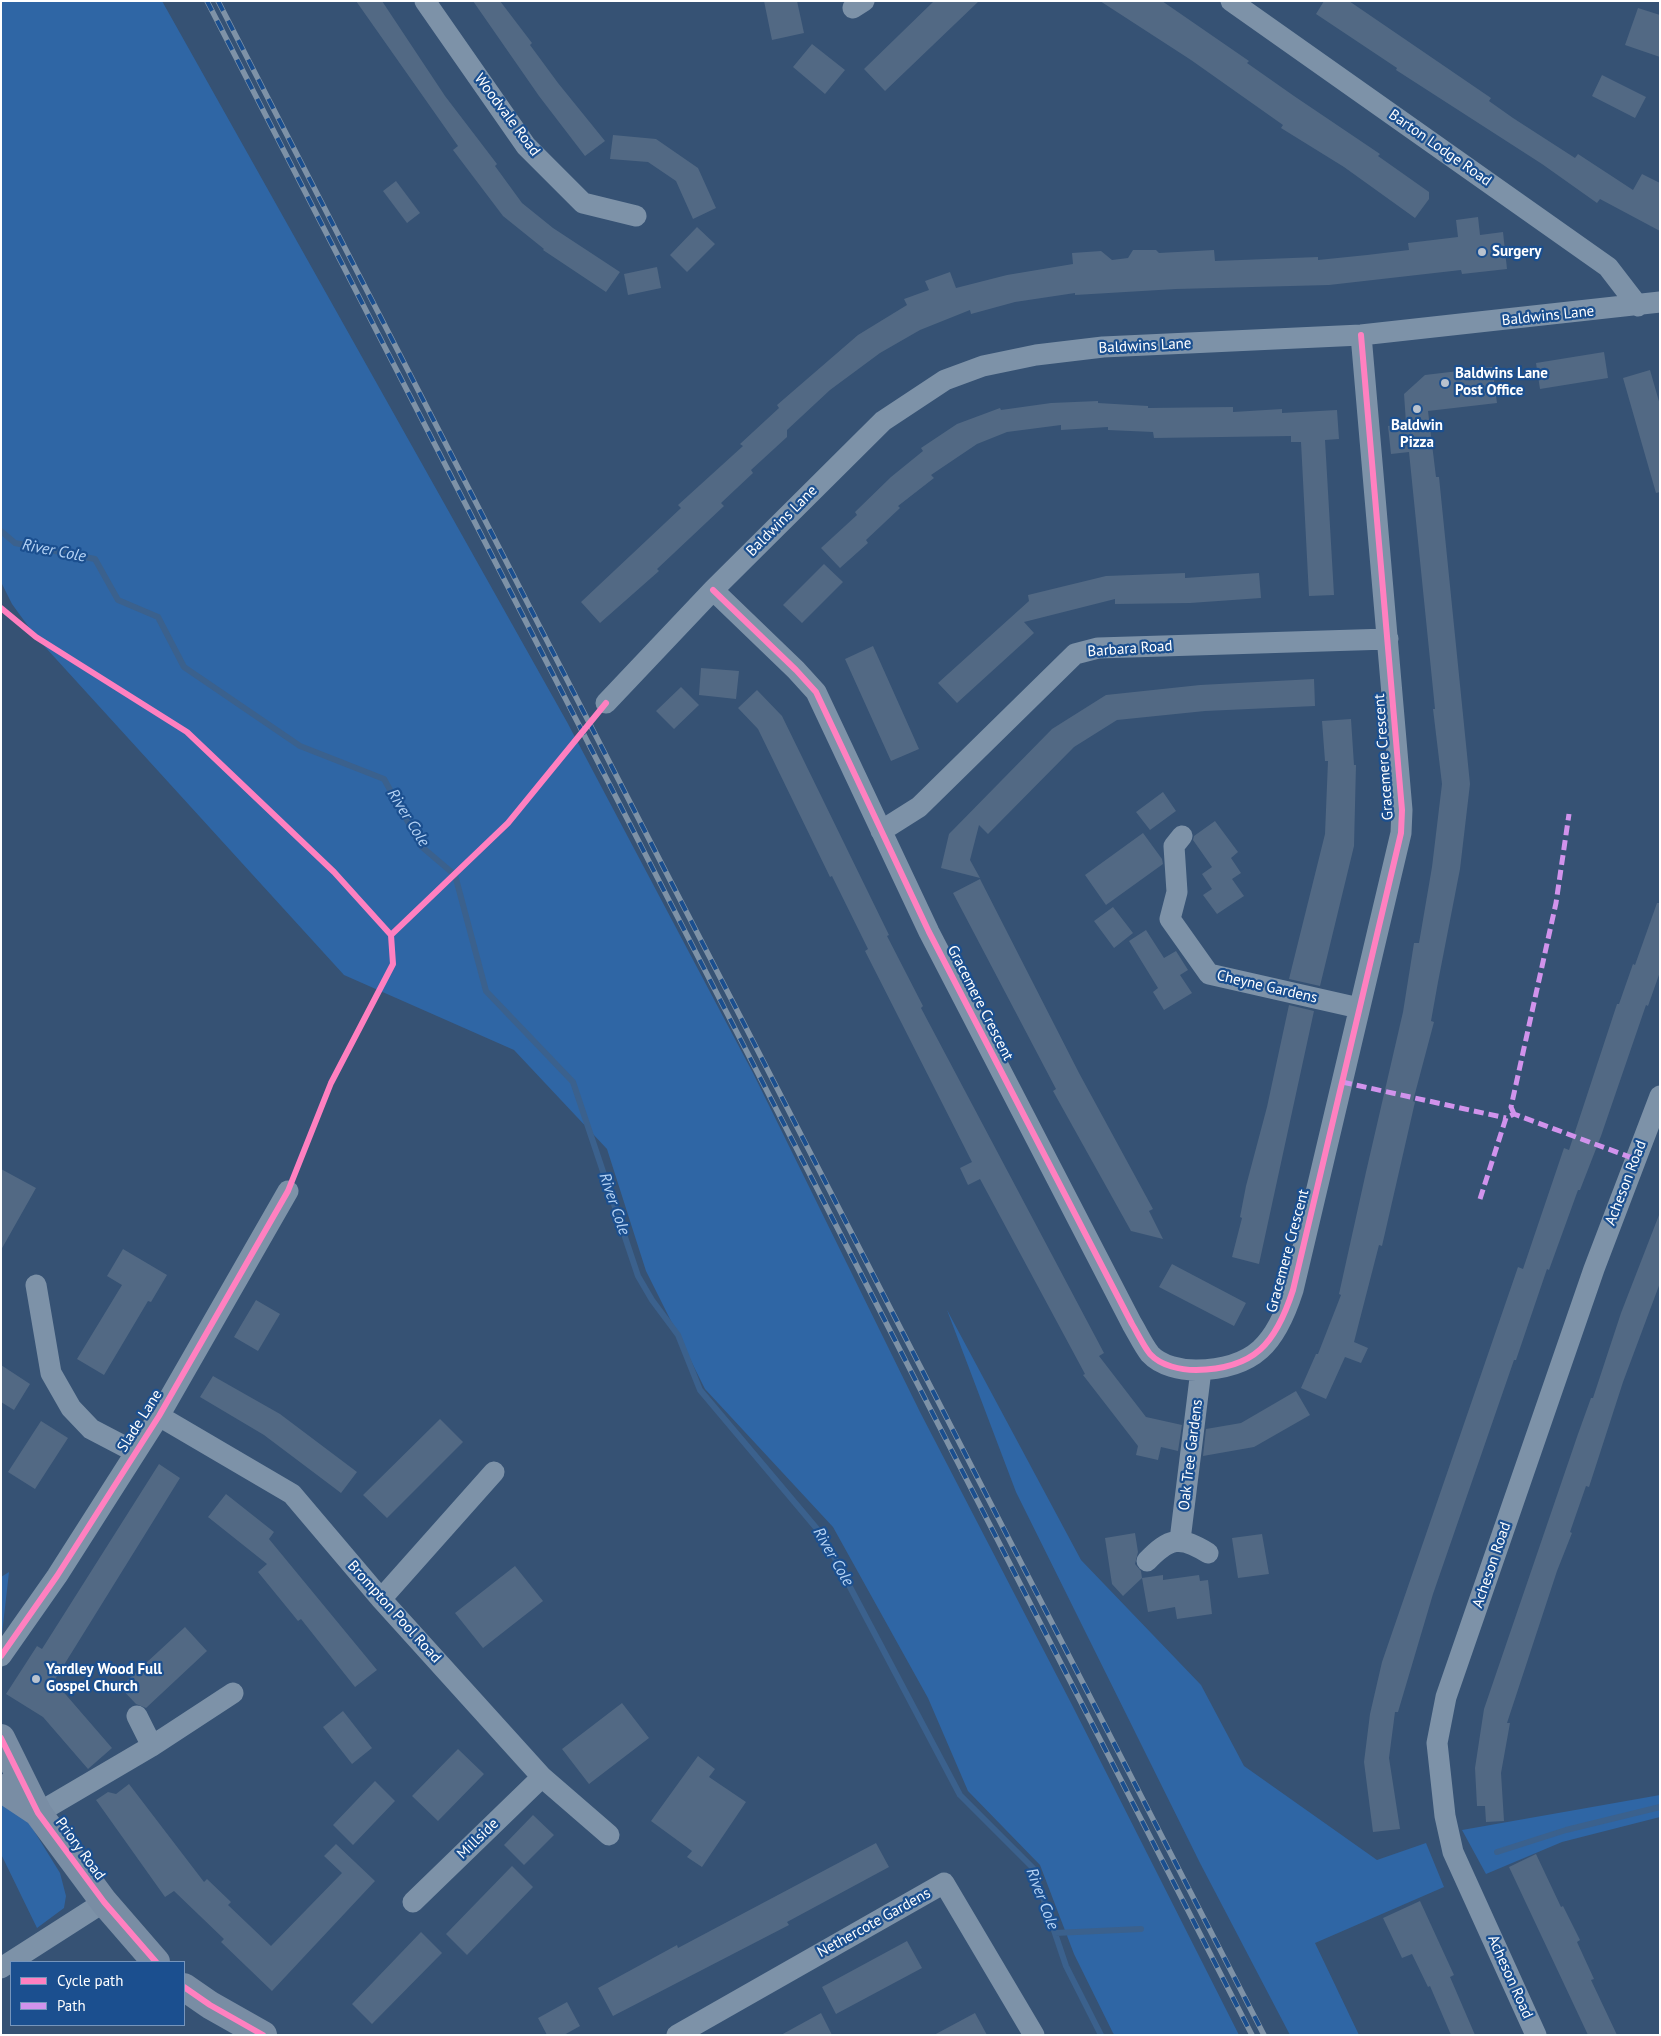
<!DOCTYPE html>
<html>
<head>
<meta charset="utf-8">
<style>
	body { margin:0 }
	#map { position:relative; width:1661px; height:2036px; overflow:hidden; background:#365274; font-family:"PT Sans",sans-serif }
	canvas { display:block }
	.frame { position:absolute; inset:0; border:2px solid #fff; pointer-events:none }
	.legend { position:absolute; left:10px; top:1961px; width:175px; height:65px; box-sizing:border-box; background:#1b4f8f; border:1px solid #7695bc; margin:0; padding:6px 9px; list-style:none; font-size:15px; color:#fff }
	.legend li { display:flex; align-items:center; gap:10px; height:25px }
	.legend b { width:25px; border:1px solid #7695bc }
</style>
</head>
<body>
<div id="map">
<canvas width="1661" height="2036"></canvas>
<div class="frame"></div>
<ul class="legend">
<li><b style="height:6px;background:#ff80c0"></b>Cycle path</li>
<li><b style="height:6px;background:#d193ec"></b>Path</li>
</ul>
</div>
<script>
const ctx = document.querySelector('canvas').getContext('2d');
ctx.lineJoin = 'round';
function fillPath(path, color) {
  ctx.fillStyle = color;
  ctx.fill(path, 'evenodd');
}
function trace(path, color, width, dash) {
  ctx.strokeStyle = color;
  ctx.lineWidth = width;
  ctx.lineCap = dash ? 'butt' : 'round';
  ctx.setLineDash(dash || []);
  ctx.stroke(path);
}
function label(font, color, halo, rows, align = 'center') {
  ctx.font = font + ' "PT Sans",sans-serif';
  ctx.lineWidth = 4.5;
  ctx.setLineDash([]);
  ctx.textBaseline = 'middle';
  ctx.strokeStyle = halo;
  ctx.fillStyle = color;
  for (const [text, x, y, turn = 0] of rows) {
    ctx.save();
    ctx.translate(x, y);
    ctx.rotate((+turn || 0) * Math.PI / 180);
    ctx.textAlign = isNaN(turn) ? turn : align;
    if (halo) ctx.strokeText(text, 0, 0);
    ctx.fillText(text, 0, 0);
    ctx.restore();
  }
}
const green = new Path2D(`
	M 1,1 L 162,1 L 567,722 L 753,1073 L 920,1412 L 1071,1703 L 1239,2035 L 1115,2035 L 1113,2033 L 1074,1954 L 1040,1865 L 968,1791 L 928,1698 L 833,1527 L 705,1389 L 646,1271 L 607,1149 L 514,1050 L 344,975 L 36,637 L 12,604 L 1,582 Z
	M 947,1310 L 1081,1560 L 1201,1685 L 1244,1766 L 1377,1860 L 1426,1843 L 1444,1887 L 1315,1943 L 1359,2035 L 1290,2035 L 1200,1863 L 1016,1492 Z
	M 9,1572 L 2,1634 L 1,1635 L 1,1577 Z
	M 1660,1795 L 1660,1817 L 1562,1842 L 1486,1874 L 1462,1830 Z
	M 1,1799 L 28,1821 L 60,1873 L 66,1896 L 64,1908 L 37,1928 L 1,1854 Z`);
const stream = new Path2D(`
	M 1,531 L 15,543 L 95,559 L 118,600 L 158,617 L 184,667 L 300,746 L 384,779 L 422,847 L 455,875 L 486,991 L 573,1082 L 638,1276 L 652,1300 L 678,1335 L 700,1390 L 823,1536 L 960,1795 L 1033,1868 L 1066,1966 L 1101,2035
	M 1497,1852 L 1566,1830 L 1660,1807
	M 1055,1933 L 1141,1929`);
const building = new Path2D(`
	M 356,1 L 382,1 L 445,96 L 497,164 L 495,166 L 522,203 L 553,228 L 620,272 L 606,292 L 543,250 L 544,249 L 503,216 L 453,150 L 458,146 Z
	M 473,1 L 500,1 L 532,43 L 530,45 L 558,83 L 605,141 L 585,156 L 539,96 Z
	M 764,1 L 797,1 L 804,33 L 772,40 Z
	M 934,1 L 979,1 L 885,91 L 864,69 Z
	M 1100,1 L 1162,1 L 1249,61 L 1247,63 L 1294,96 L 1380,154 L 1378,156 L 1429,192 L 1429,199 L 1415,218 L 1344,167 L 1281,128 L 1283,125 L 1191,60 Z
	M 1324,1 L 1349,1 L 1491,98 L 1489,101 L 1513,118 L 1575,158 L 1578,154 L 1633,190 L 1642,174 L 1660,183 L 1660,231 L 1600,199 L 1597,203 L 1542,164 L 1396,70 L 1397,68 L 1316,14 Z
	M 1638,8 L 1660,15 L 1660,57 L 1625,45 Z
	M 812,44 L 845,70 L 825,94 L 793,67 Z
	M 1602,75 L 1646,97 L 1635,118 L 1592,96 Z
	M 613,135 L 656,139 L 698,168 L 716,208 L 693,219 L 676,181 L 648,162 L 610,159 Z
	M 396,181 L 420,213 L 407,223 L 383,191 Z
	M 1478,217 L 1480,235 L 1503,232 L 1507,269 L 1462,274 L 1461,270 L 1329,285 L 1176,289 L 1075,295 L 1075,293 L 1015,302 L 971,314 L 970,310 L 920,330 L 880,353 L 830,390 L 787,430 L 787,437 L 751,470 L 753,473 L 721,503 L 724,506 L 657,569 L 659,571 L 600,623 L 581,602 L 681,508 L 678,505 L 743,446 L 740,444 L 779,408 L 777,405 L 858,335 L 907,305 L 904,299 L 929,290 L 925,281 L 950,272 L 956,288 L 1007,275 L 1073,264 L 1072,253 L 1101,251 L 1112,260 L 1128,258 L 1133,250 L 1156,250 L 1159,253 L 1214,250 L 1215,261 L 1318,257 L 1318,260 L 1367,255 L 1409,250 L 1408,243 L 1458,237 L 1456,220 Z
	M 697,227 L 715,244 L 687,272 L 670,255 Z
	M 657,267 L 661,288 L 628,295 L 624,274 Z
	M 1604,352 L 1608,378 L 1540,389 L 1536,363 Z
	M 1492,367 L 1497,403 L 1428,411 L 1436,477 L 1439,477 L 1470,784 L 1460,869 L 1438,982 L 1431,1021 L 1434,1022 L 1413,1101 L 1415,1102 L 1382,1246 L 1379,1245 L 1354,1342 L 1368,1348 L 1361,1363 L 1345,1357 L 1326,1399 L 1301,1388 L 1316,1354 L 1318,1354 L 1341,1295 L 1339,1294 L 1366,1172 L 1403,1012 L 1414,943 L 1419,943 L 1432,867 L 1442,784 L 1433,709 L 1435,709 L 1409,452 L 1391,454 L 1388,426 L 1406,423 L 1404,394 L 1425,375 Z
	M 1650,370 L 1660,405 L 1660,492 L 1656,493 L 1623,378 Z
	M 1098,401 L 1098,403 L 1148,406 L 1148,408 L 1233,407 L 1233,412 L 1282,409 L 1282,413 L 1337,410 L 1339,439 L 1325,440 L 1334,595 L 1309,596 L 1301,442 L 1291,442 L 1291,436 L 1154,438 L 1153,432 L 1108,430 L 1108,427 L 1061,430 L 1061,425 L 1007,432 L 977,444 L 931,475 L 934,478 L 898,506 L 900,508 L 866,540 L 868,543 L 840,568 L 821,548 L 857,515 L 855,512 L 891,477 L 923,451 L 921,448 L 957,424 L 1000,408 L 1001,410 L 1051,403 Z
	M 824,564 L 843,582 L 802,623 L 783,605 Z
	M 1185,573 L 1185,578 L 1259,573 L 1261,598 L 1190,603 L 1115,604 L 1115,599 L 1024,622 L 1034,633 L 957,703 L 938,683 L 1029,601 L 1028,595 L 1106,576 Z
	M 873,646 L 919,749 L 891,761 L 845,659 Z
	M 701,668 L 739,671 L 736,699 L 699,695 Z
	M 1314,679 L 1315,706 L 1205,711 L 1117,720 L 1074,747 L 988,834 L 979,825 L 970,860 L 980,878 L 941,868 L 949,834 L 1052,729 L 1106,695 L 1200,685 Z
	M 681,687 L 699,705 L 674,729 L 656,711 Z
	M 757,690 L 782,716 L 889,935 L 887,936 L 923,1006 L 921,1008 L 1104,1353 L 1099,1356 L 1146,1417 L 1182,1425 L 1178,1451 L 1161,1447 L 1158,1460 L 1136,1455 L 1138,1446 L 1083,1375 L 1085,1374 L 980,1179 L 968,1185 L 960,1168 L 972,1162 L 865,951 L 868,949 L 832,876 L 830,877 L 758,729 L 738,708 Z
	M 1351,719 L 1354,765 L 1356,765 L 1354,846 L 1320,986 L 1289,979 L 1325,834 L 1328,761 L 1325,761 L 1322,721 Z
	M 1163,792 L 1176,811 L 1150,830 L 1136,812 Z
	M 1215,821 L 1238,852 L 1231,858 L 1241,873 L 1232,879 L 1244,896 L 1217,914 L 1203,895 L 1212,889 L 1202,874 L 1212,867 L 1193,840 L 1194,836 Z
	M 1143,833 L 1162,859 L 1163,864 L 1106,905 L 1085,875 Z
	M 980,879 L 1079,1073 L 1153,1209 L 1149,1211 L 1163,1239 L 1131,1231 L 1053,1091 L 1056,1089 L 953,893 Z
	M 1657,903 L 1660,903 L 1660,972 L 1648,1006 L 1646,1005 L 1601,1136 L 1580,1190 L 1578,1190 L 1549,1270 L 1547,1269 L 1516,1360 L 1514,1360 L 1433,1594 L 1398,1712 L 1395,1712 L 1389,1758 L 1400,1829 L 1373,1832 L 1364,1762 L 1370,1714 L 1382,1662 L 1518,1267 L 1523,1269 L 1564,1148 L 1569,1150 L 1617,1004 L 1619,1004 L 1633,964 L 1635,965 Z
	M 1113,907 L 1133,933 L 1114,948 L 1094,921 Z
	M 1146,930 L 1164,958 L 1176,951 L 1188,970 L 1180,975 L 1192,993 L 1164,1010 L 1153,992 L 1158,988 L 1129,941 Z
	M 1289,1005 L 1314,1011 L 1259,1264 L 1232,1257 L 1242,1218 L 1240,1217 L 1246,1186 L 1267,1107 Z
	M 1,1169 L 36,1188 L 1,1250 Z
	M 1659,1215 L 1660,1283 L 1623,1382 L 1589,1487 L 1586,1486 L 1570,1532 L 1572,1533 L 1557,1571 L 1507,1723 L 1510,1723 L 1501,1773 L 1504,1821 L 1486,1822 L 1485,1806 L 1477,1806 L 1475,1768 L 1484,1709 L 1578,1434 L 1591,1398 L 1593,1398 L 1621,1313 Z
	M 123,1249 L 167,1275 L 151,1302 L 148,1301 L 104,1375 L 77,1359 L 122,1285 L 107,1276 Z
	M 1172,1264 L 1246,1303 L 1234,1326 L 1159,1287 Z
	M 256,1300 L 280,1314 L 258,1351 L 234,1337 Z
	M 1,1365 L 30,1384 L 14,1410 L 1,1402 Z
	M 213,1376 L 280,1414 L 357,1472 L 341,1493 L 264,1435 L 200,1397 Z
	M 1296,1391 L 1310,1415 L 1254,1447 L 1203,1456 L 1206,1429 L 1241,1423 Z
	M 440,1419 L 463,1442 L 387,1518 L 363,1495 Z
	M 41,1421 L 68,1438 L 35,1489 L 8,1472 Z
	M 159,1464 L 180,1478 L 54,1681 L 112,1748 L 88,1769 L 43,1717 L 6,1694 L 37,1646 L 42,1649 Z
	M 226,1494 L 274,1532 L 269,1539 L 377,1670 L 355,1687 L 301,1619 L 298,1621 L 258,1572 L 267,1564 L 208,1517 Z
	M 1135,1533 L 1138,1552 L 1135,1564 L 1141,1571 L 1142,1578 L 1123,1596 L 1112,1584 L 1105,1538 Z
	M 1262,1534 L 1269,1574 L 1238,1578 L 1232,1538 Z
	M 515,1566 L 543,1601 L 483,1648 L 455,1613 Z
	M 1163,1575 L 1163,1580 L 1199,1575 L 1200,1581 L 1208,1580 L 1212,1614 L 1177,1619 L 1175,1607 L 1148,1612 L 1142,1578 Z
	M 185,1627 L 207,1651 L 146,1708 L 136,1704 L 120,1687 Z
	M 622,1703 L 649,1738 L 589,1784 L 562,1749 Z
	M 343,1711 L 372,1748 L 352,1764 L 323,1727 Z
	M 458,1749 L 484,1774 L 438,1821 L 412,1796 Z
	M 698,1756 L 715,1769 L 709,1777 L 746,1802 L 702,1867 L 687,1857 L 692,1851 L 651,1821 Z
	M 375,1781 L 395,1801 L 353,1845 L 333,1825 Z
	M 129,1784 L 204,1882 L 207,1879 L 231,1902 L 228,1905 L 271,1946 L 342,1873 L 324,1856 L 336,1844 L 375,1881 L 272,1991 L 221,1942 L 224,1939 L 174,1891 L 165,1897 L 96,1800 L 108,1792 L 116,1794 Z
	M 533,1815 L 554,1835 L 524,1865 L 504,1845 Z
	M 876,1843 L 889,1867 L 787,1922 L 789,1925 L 613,2016 L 598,1988 L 677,1945 L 678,1948 Z
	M 1536,1854 L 1561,1907 L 1563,1906 L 1580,1940 L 1577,1942 L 1594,1979 L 1591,1980 L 1617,2035 L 1588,2035 L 1509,1867 Z
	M 512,1866 L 533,1887 L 467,1955 L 446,1934 Z
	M 1420,1901 L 1454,1975 L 1450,1977 L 1475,2035 L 1451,2035 L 1430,1986 L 1428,1987 L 1412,1954 L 1402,1958 L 1383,1918 Z
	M 421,1932 L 442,1953 L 372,2024 L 352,2004 Z
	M 907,1941 L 922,1968 L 836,2014 L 822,1987 Z
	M 567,2002 L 580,2026 L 564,2035 L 547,2035 L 538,2018 Z
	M 821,2013 L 832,2035 L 781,2035 Z
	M 975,2013 L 987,2035 L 934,2035 Z`);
const street = new Path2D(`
	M 425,1 L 526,146 L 583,203 L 636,216
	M 1231,1 L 1608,267 L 1638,306
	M 853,8 L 864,1
	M 713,590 L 796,670 L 816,692 L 929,932 L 1132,1324 C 1138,1334 1143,1345 1150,1354 C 1161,1366 1181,1370 1196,1370 C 1255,1369 1276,1343 1293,1290 L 1401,833 L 1402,810 L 1361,335
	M 606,703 L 713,590 L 883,421 L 945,380 L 983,366 L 1036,355 L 1103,347 L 1361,335 L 1660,302
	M 881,831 L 919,807 L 1075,654 L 1098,648 L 1388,639
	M 1182,836 L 1174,846 L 1177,892 L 1170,919 L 1209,974 L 1359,1008
	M 36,1285 L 51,1373 L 71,1408 L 91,1429 L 135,1452
	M 159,1416 L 292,1494 L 381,1599 L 542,1777 L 609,1835
	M 1180,1540 L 1201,1370
	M 1147,1561 C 1169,1538 1180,1535 1208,1553
	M 381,1599 L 494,1472
	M 1,1656 L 57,1576 L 159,1416 L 288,1191
	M 137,1716 L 152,1746
	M 38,1813 L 152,1746 L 233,1693
	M 413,1902 L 542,1777
	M 1,1968 L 104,1902
	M 677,2035 L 944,1883 L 1034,2035
	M 1536,2035 L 1453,1852 L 1445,1816 L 1437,1743 L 1446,1697 L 1594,1269 L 1660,1096`);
const secondary = new Path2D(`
	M 1,1738 L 38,1813 L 104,1902 L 156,1962
	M 1,1788 L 37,1812
	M 184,1987 L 210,2005 L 263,2035`);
const rail = new Path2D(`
	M 207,1 L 1252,2035
	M 218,1 L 1264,2035`);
const quiet = new Path2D(`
	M 1342,1082 L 1506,1118
	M 1514,1114 L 1511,1107 L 1556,903 L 1569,814
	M 1480,1199 L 1506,1118 L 1514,1114 L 1635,1159`);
const cycleway = new Path2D(`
	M 713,590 L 796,670 L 816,692 L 929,932 L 1132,1324 C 1138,1334 1143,1345 1150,1354 C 1161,1366 1181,1370 1196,1370 C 1255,1369 1276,1343 1293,1290 L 1401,833 L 1402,810 L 1361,335
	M 1,608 L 36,637 L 187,732 L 334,872 L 391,935 L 393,964 L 331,1083 L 288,1191 L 159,1416 L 57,1576 L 1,1656
	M 391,935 L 508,823 L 606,703
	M 1,1738 L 38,1813 L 104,1902 L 156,1962
	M 184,1987 L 210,2005 L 263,2035`);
const markers = [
	[1482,252,5,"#b9c2ce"],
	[1445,383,5,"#b9c2ce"],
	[1417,409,5,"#b9c2ce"],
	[36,1679,5,"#b9c2ce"]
];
const streetNames = [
	["Woodvale Road",507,115,53],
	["Barton Lodge Road",1440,148,35],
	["Baldwins Lane",1548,316,-6],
	["Baldwins Lane",1145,346,-3],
	["Baldwins Lane",782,521,-45],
	["Barbara Road",1130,649,-4],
	["Gracemere Crescent",1384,757,-94],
	["Cheyne Gardens",1267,987,13],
	["Gracemere Crescent",980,1003,63],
	["Acheson Road",1626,1183,-69],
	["Gracemere Crescent",1288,1251,-75],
	["Slade Lane",140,1421,-58],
	["Oak Tree Gardens",1191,1455,-83],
	["Acheson Road",1492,1565,-71],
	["Brompton Pool Road",394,1612,48],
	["Millside",478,1839,-44],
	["Priory Road",80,1849,54],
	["Nethercote Gardens",874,1923,-29],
	["Acheson Road",1510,1977,66]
];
const poiNames = [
	["Surgery",1492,252],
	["Baldwins Lane",1455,374],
	["Post Office",1455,391],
	["Baldwin",1417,426,"center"],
	["Pizza",1417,443,"center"],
	["Yardley Wood Full",46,1670],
	["Gospel Church",46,1687]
];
const waterNames = [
	["River Cole",54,551,11],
	["River Cole",408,818,58],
	["River Cole",614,1204,71],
	["River Cole",833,1557,60],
	["River Cole",1042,1899,69]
];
fillPath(green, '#2f66a5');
trace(stream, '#3b618d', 6);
fillPath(building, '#526984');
trace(street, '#7d92a8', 21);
trace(secondary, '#798da4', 28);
trace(rail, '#7e92a7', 5.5);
trace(rail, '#1b4f8f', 4, [11]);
trace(quiet, '#d193ec', 5, [10, 5]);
trace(cycleway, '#ff80c0', 6);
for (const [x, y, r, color] of markers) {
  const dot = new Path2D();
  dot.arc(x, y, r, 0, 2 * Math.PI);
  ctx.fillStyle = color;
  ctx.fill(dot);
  trace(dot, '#1b4f8f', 2);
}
label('15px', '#fff', '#1b4f8f', streetNames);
label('bold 15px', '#fff', '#1b4f8f', poiNames, 'left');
label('italic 16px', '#b5d3f5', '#1b4f8f', waterNames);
</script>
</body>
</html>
